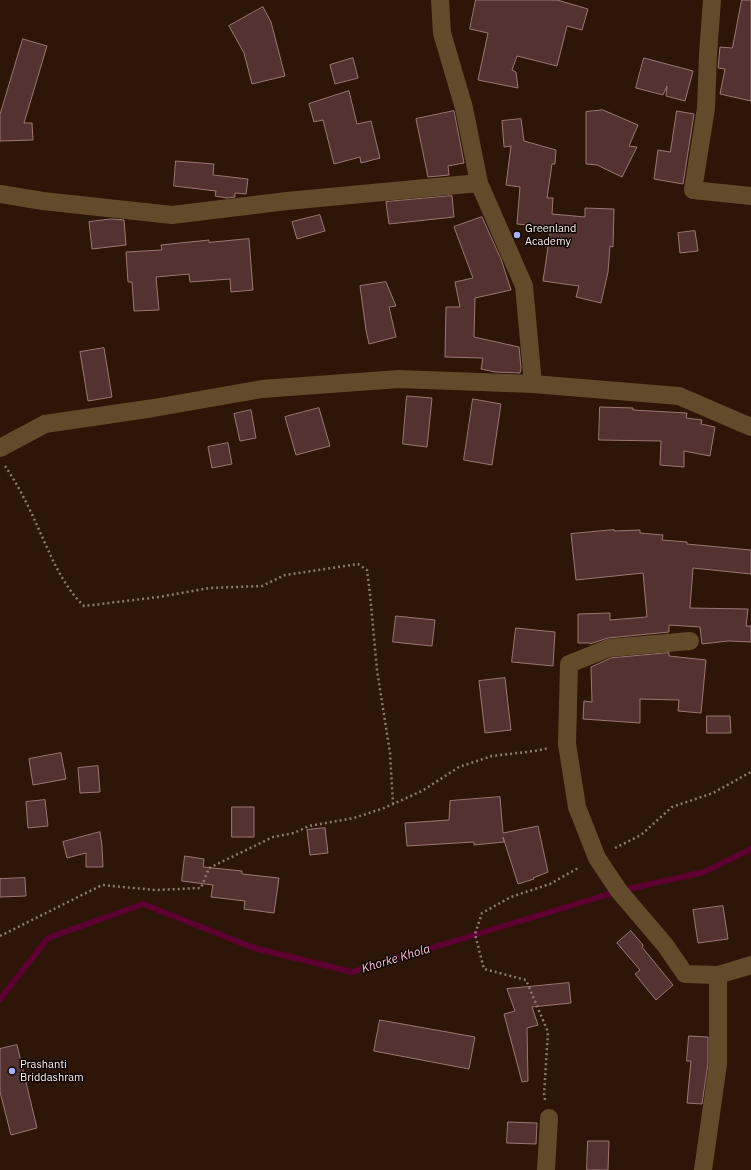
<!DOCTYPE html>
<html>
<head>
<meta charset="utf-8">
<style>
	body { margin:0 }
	canvas { display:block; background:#2d1507 }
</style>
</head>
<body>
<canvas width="751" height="1170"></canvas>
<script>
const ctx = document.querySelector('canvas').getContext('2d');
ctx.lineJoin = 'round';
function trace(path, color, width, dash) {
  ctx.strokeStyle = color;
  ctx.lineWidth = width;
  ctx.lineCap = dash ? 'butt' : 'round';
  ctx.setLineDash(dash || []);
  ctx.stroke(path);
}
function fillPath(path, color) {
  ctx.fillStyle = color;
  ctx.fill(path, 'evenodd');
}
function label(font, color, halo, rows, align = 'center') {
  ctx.font = font + ' "IBM Plex Sans",sans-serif';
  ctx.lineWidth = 3;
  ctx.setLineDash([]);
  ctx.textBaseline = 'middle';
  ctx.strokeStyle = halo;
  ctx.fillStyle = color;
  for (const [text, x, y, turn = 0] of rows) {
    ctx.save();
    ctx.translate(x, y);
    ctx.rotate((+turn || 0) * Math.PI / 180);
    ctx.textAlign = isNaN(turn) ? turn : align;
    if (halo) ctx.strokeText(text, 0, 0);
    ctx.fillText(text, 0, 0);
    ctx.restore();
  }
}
const stream = new Path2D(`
	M 0,999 L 48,938 L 143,904 L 254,948 L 352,972 L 619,891 L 704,872 L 751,849`);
const building = new Path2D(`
	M 476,0 L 557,0 L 588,9 L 582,30 L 567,26 L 557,66 L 517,56 L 512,70 L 516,72 L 518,88 L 478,80 L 488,33 L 470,29 Z
	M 742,0 L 751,0 L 751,101 L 720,94 L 725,69 L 718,68 L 720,47 L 732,48 Z
	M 263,7 L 271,22 L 285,76 L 252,84 L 244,53 L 229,26 Z
	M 23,39 L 47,46 L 24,123 L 32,123 L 33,140 L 0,141 L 0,115 Z
	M 353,58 L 358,78 L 335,84 L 330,65 Z
	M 644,58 L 693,71 L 685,101 L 666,96 L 667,86 L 663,95 L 636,88 Z
	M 349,91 L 357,124 L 371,121 L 380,158 L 361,163 L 360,157 L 334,164 L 323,120 L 314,122 L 309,104 Z
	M 603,110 L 638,125 L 629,146 L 637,147 L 622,177 L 597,165 L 586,164 L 586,112 Z
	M 454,111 L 464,163 L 448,166 L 449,175 L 428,177 L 416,119 Z
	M 677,111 L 694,114 L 683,184 L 654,179 L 658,150 L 670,152 Z
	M 521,119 L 524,141 L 556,150 L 555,164 L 552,164 L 547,198 L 553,198 L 552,214 L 585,217 L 585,208 L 614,209 L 613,247 L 610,246 L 608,272 L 601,303 L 576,297 L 579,286 L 543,281 L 551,227 L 517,224 L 520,187 L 506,185 L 511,146 L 504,147 L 502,121 Z
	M 176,161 L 214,164 L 213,175 L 248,179 L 246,194 L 235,193 L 235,197 L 227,198 L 215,196 L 216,191 L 174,186 Z
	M 452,196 L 454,217 L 389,224 L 386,202 Z
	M 320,215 L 325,231 L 297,239 L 292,222 Z
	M 482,217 L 501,259 L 511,290 L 475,298 L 474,337 L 519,347 L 521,368 L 520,373 L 495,372 L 481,369 L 483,358 L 445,357 L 446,307 L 460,307 L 455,282 L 473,278 L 454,227 Z
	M 111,219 L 124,220 L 126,245 L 92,249 L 89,222 Z
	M 695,231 L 698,251 L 680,253 L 678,233 Z
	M 249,239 L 253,290 L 231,292 L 230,279 L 190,282 L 189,274 L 156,277 L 159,310 L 134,311 L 132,282 L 128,282 L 126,252 L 162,250 L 161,245 L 209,240 L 209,242 Z
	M 386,282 L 396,306 L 389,307 L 396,337 L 369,344 L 366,330 L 360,286 Z
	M 104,348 L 112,397 L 88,401 L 80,352 Z
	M 407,396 L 432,398 L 427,447 L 403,444 Z
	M 473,399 L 501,404 L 492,465 L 464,460 Z
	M 600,407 L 633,408 L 633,410 L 687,413 L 686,418 L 702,420 L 701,424 L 715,427 L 710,456 L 684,451 L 684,467 L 660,465 L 661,441 L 599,440 Z
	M 319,408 L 330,446 L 296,455 L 285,417 Z
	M 251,410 L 256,438 L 240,441 L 234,414 Z
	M 228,443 L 232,464 L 212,468 L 208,447 Z
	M 614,530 L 614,531 L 640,530 L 640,533 L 663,535 L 662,540 L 687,542 L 687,544 L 751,550 L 751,574 L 693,568 L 690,608 L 748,609 L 746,626 L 751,626 L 751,642 L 728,641 L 702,644 L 700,627 L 669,625 L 669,632 L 608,638 L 590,644 L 590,643 L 578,643 L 578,614 L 610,613 L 610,620 L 647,617 L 643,573 L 576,580 L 571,534 Z
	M 396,616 L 435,620 L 432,646 L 393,642 Z
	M 516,628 L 555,632 L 553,666 L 512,662 Z
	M 669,653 L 669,656 L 706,660 L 701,713 L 678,711 L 679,700 L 640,699 L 640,723 L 583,719 L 584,701 L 592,702 L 591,667 L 611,658 Z
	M 505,678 L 511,730 L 485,733 L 479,681 Z
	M 707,716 L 730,716 L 731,733 L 707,733 Z
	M 61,753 L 66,779 L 33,785 L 29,759 Z
	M 98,766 L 100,792 L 80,793 L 78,768 Z
	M 500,797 L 503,833 L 538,826 L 548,872 L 533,878 L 534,879 L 518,884 L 503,837 L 504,842 L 474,845 L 474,842 L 407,846 L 405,823 L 449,820 L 450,801 Z
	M 45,800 L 48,826 L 28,828 L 26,802 Z
	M 232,807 L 254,807 L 254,837 L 232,837 Z
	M 325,828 L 328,853 L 310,855 L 307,830 Z
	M 100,832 L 102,846 L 103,867 L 86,867 L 86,853 L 67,858 L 63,842 Z
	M 185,856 L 204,859 L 203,867 L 242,871 L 242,874 L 279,878 L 274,913 L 244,909 L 245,901 L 211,897 L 213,885 L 182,881 Z
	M 25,878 L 26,896 L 0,897 L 0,879 Z
	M 723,906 L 728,939 L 698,943 L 693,910 Z
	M 631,931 L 643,945 L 642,947 L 673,985 L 656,1000 L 635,974 L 640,970 L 617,943 Z
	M 569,983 L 571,1003 L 532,1007 L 538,1025 L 527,1028 L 528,1081 L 522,1082 L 504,1014 L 515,1011 L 507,989 Z
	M 380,1020 L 475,1037 L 469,1069 L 374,1051 Z
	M 689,1036 L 708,1037 L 708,1063 L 702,1104 L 687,1103 L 691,1061 L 687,1061 Z
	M 17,1045 L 37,1128 L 11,1135 L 0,1092 L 0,1049 Z
	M 508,1122 L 537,1123 L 536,1144 L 507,1143 Z
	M 588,1141 L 609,1141 L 608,1170 L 587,1170 Z`);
const path = new Path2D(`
	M 5,466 C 21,489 33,516 44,541 C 55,565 65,588 84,606 L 159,597 L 209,588 L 262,586 L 285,575 L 358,564 L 367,570 L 370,594 L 377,670 L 390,753 L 393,804
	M 615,848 L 641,835 L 672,807 L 713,793 L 751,772
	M 0,936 L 102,885 L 155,890 L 201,888 L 209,868 L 273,837 L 294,833 L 309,826 L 354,818 L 384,808 L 422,791 L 459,767 L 492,756 L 535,751 L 549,748
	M 545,1100 L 544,1095 L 548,1032 L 526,980 L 484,969 L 475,934 L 482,913 L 511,897 L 550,884 L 580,867`);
const street = new Path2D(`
	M 440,0 L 442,33 L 464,108 L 479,183 L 524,286 L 533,384
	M 712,0 L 708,54 L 706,108 L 693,190 L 751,196
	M 0,194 L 43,201 L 172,215 L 287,201 L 479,183
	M 0,448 L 45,424 L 154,408 L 262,389 L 399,379 L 533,384 L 679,396 L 751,427
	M 690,641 L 609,648 L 569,664 L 567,744 L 577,807 L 597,858 L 619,891 L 665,945 L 685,974 L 718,975 L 751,965
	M 546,1170 L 549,1118
	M 703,1170 L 718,1064 L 718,975`);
const markers = [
	[517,235,4,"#a8b0fc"],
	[12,1071,4,"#a8b0fc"]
];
const poiNames = [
	["Greenland",525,229],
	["Academy",525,242],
	["Prashanti",20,1065],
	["Briddashram",20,1078]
];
const waterNames = [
	["Khorke Khola",396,959,-17]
];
trace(stream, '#5d0132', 6);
fillPath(building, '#523331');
trace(building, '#9b7774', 1);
trace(path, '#8c7a70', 2.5, [2, 3]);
trace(street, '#624b2a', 18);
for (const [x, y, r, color] of markers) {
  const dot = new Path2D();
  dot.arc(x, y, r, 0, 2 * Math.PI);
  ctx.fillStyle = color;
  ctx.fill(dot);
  trace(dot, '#0e0502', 1.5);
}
label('11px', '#fdf2ed', '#0e0502', poiNames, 'left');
label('italic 12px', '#f4c0d1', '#0e0502', waterNames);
</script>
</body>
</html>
